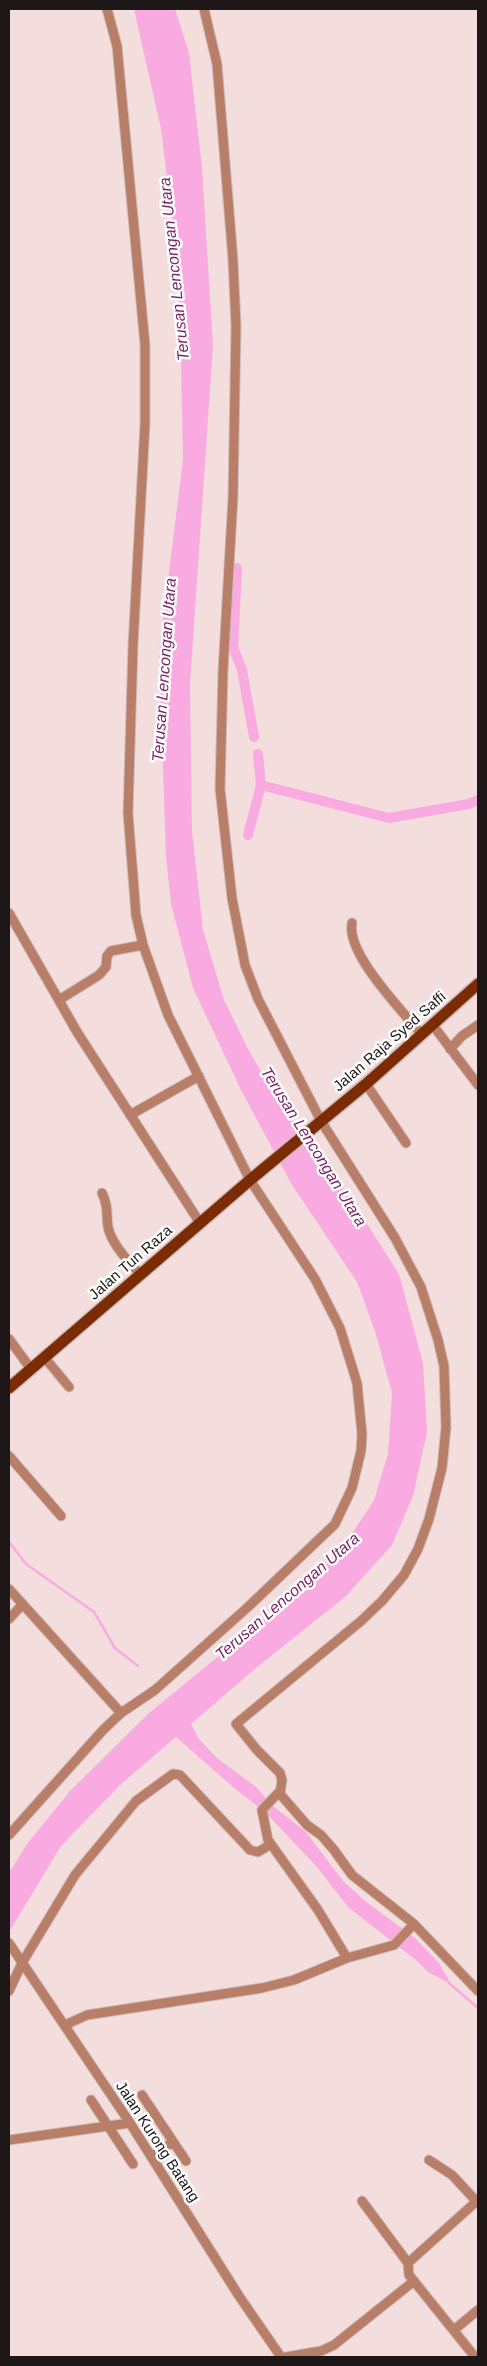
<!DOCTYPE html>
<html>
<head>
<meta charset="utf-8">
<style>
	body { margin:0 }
	#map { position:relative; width:487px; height:2366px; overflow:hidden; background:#f3dedd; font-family:Helvetica,sans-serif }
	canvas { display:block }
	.frame { position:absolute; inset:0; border:10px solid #1e1717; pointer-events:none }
</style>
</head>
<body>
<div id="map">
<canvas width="487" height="2366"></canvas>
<div class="frame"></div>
</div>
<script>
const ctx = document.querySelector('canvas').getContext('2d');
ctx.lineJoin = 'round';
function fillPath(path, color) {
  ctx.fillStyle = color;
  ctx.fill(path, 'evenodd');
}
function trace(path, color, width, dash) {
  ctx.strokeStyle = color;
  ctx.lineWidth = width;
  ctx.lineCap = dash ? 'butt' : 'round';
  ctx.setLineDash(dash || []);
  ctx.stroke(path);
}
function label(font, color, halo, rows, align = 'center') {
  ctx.font = font + ' Helvetica,sans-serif';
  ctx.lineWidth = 5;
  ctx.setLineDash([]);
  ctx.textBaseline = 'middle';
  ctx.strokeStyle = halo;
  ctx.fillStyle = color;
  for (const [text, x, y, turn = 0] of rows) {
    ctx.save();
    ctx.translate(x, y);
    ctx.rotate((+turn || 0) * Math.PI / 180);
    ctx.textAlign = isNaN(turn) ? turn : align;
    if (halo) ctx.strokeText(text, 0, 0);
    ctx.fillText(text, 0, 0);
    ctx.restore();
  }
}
const water = new Path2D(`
	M 134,9 L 175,9 L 189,53 L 202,168 L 213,345 L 190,684 L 192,831 L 203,930 L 224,1000 L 249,1051 L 286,1113 L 353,1202 L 399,1274 L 423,1363 L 427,1432 L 413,1496 L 392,1545 L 345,1597 L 256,1668 L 191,1724 L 199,1739 L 217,1758 L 256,1787 L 272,1805 L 306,1832 L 343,1881 L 365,1901 L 415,1938 L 438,1962 L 452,1985 L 428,1972 L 417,1961 L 348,1907 L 317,1867 L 265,1812 L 233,1787 L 176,1737 L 121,1784 L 61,1846 L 9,1932 L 9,1873 L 27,1844 L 70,1791 L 149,1713 L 280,1606 L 346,1543 L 374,1500 L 388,1454 L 392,1393 L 375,1331 L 357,1282 L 292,1185 L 240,1088 L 193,988 L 171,904 L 166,856 L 159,652 L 183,460 L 180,316 L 172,217 L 161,129 Z`);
const stream = new Path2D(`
	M 9,1542 L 26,1564 L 94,1612 L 115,1648 L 138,1666
	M 449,1983 L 478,2008`);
const canal = new Path2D(`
	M 237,568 L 233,647 L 242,670 L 254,737
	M 258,754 L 261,785 L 389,818 L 469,804 L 478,800
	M 248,835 L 261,785`);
const minor = new Path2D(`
	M 204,9 L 217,64 L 233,260 L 236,326 L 233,497 L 223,671 L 220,789 L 232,898 L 245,965 L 258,999 L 321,1121 L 395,1238 L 421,1287 L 438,1340 L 444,1366 L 446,1427 L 442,1468 L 429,1519 L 418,1549 L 404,1575 L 382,1601 L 361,1621 L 236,1724 L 257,1750 L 280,1773 L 282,1780 L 280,1794 L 307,1825 L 321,1835 L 334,1850 L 352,1875 L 414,1924 L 478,1991
	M 9,913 L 77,1032 L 200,1223
	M 352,923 C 346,954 402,1010 421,1034
	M 59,1000 L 99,975 L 106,967 L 107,956 L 111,951 L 143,945
	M 432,1024 L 478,1085
	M 450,1049 L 462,1036 L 478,1025
	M 366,1084 L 406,1143
	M 130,1115 L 199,1076
	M 102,1193 C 110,1209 105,1217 109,1231 C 115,1248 129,1262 141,1275
	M 9,1339 L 31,1369
	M 45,1358 L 69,1387
	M 9,1456 L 61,1516
	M 9,1589 L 121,1713
	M 9,1619 L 22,1605
	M 9,1835 L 103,1730 L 121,1713 L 155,1690 L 248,1607 L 335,1524 L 352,1488 L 361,1451 L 362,1434 L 357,1383 L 340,1328 L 315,1279 L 250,1180 L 168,1015 L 143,945 L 136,915 L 128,813 L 133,645 L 145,424 L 145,345 L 117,46 L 107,9
	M 9,1943 L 130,2123 L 239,2296 L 281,2357
	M 347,1958 L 394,1945 L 414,1924
	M 9,1991 L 22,1963 L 75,1875 L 136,1801 L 173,1774 L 180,1775 L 250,1850 L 258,1852 L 271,1844
	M 65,2025 L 87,2015 L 262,1988 L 294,1980 L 347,1958 L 318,1910 L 268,1840 L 262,1810 L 280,1791
	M 142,2095 L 186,2161
	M 91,2100 L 133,2164
	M 9,2140 L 130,2123
	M 151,2157 L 173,2142
	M 429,2160 L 452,2175 L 478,2203
	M 362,2201 L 408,2263 L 409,2275 L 475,2357
	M 408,2263 L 478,2200
	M 454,2330 L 478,2310
	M 286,2357 L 321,2351 L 334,2345 L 414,2281`);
const major = new Path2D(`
	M 9,1388 L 250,1180 L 366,1084 L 478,984`);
const streetNames = [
	["Jalan Raja Syed Saffi",390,1042,-41],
	["Jalan Tun Raza",131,1263,-41],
	["Jalan Kurong Batang",157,2142,57]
];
const waterNames = [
	["Terusan Lencongan Utara",175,269,-96],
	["Terusan Lencongan Utara",165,670,-86],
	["Terusan Lencongan Utara",313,1147,58],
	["Terusan Lencongan Utara",288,1597,-41]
];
fillPath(water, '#f9aae1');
trace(stream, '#f9aae1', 2.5);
trace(canal, '#f9aae1', 10);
trace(minor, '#cdbab9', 11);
trace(major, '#cdbab9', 14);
trace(minor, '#b87e68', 9);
trace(major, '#7b2c04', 11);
label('15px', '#1e1717', '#fff', streetNames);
label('italic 16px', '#7c2468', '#fff', waterNames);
</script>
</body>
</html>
